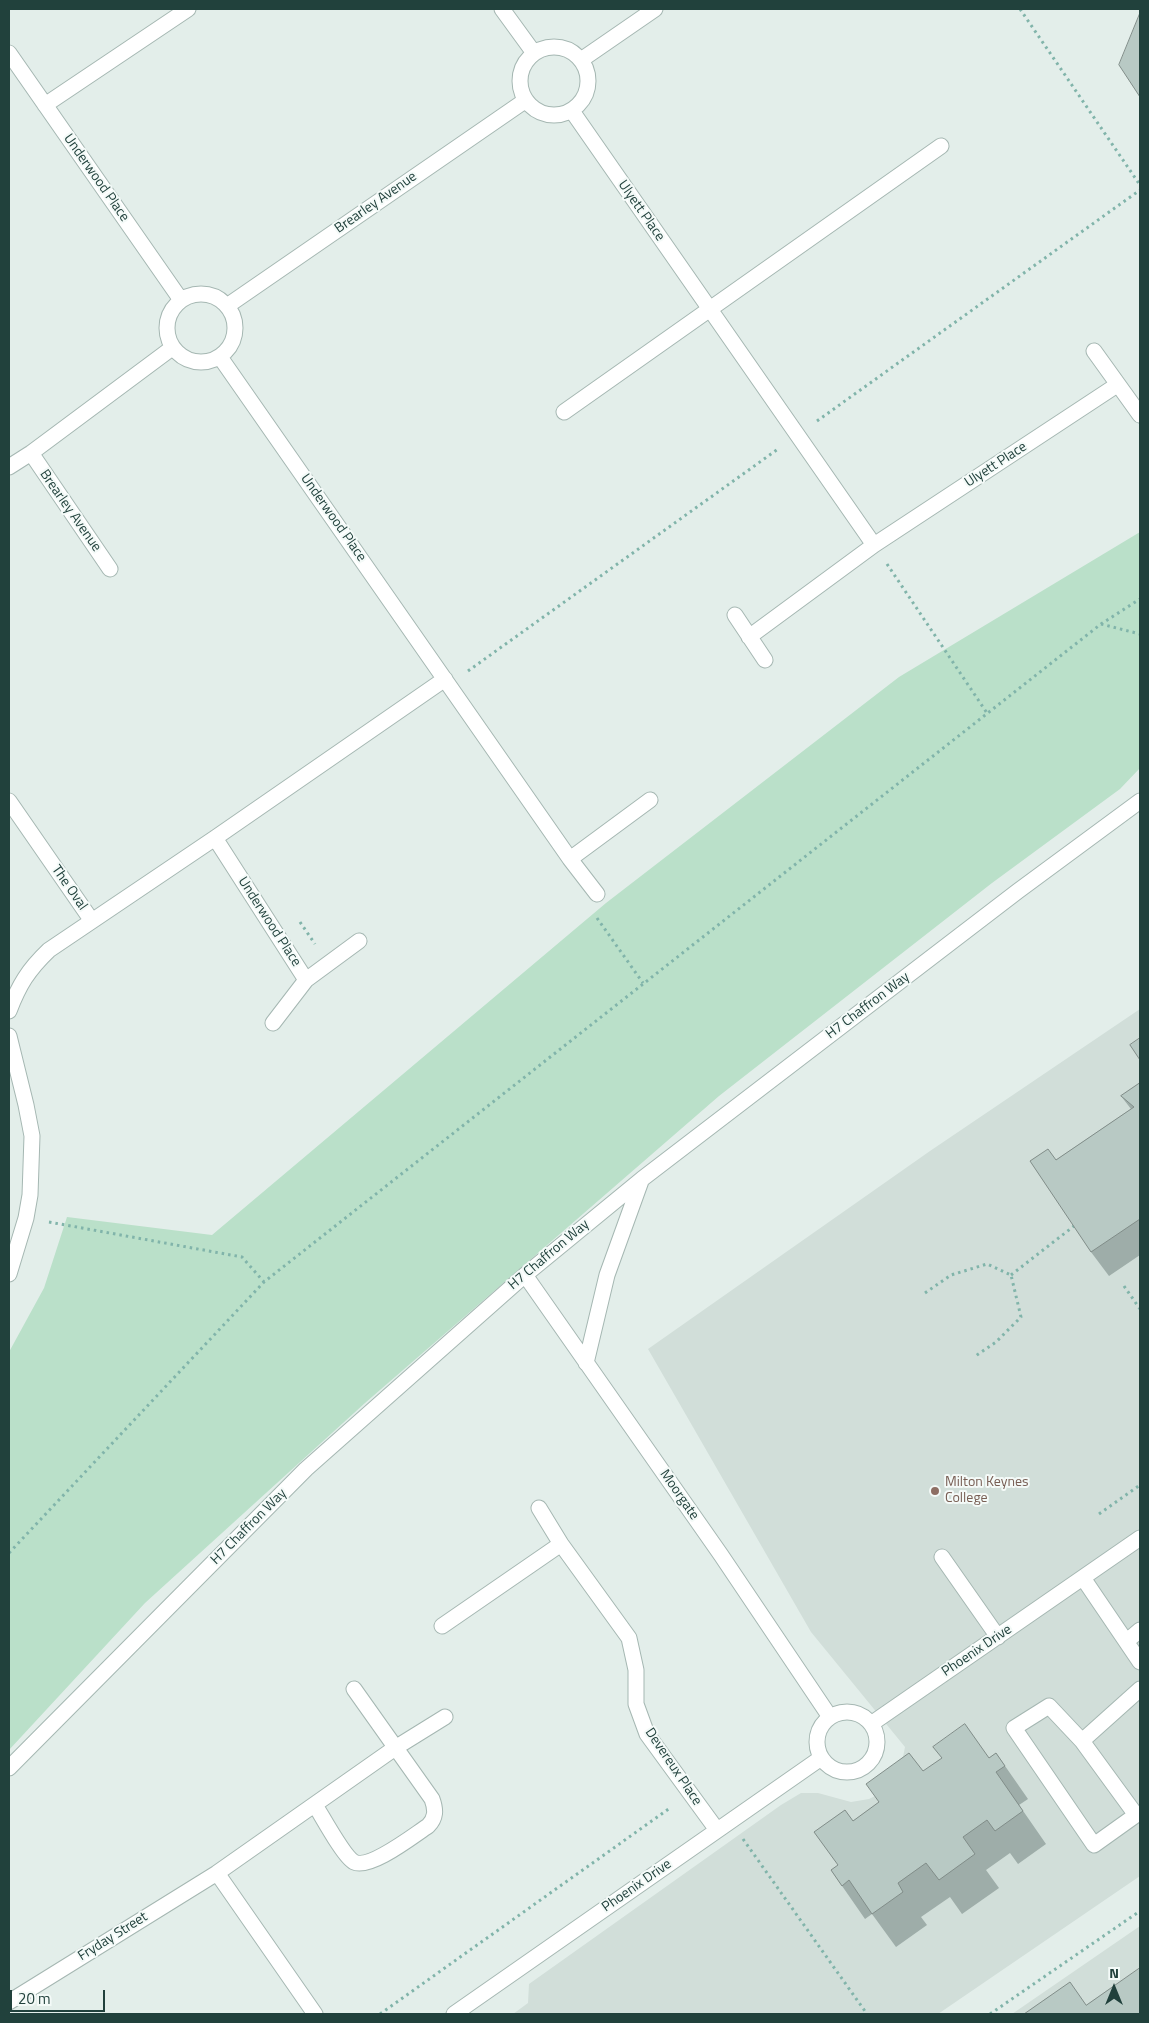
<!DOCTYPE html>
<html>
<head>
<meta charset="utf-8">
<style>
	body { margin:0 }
	#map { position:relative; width:1149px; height:2023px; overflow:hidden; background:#e3eeea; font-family:"Titillium Web",sans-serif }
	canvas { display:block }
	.frame { position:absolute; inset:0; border:10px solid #21413c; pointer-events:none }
	.north { position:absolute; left:1089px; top:1963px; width:50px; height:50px; -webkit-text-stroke:4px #f4faf8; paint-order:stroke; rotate:0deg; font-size:14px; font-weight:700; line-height:20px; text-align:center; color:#21413c }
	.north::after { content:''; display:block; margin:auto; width:18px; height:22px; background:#21413c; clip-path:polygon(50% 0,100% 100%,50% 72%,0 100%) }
	.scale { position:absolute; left:10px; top:1990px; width:95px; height:22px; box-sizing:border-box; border:2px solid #21413c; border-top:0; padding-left:6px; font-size:15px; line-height:18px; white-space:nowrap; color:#21413c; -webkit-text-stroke:4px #f4faf8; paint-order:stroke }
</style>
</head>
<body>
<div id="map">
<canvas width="1149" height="2023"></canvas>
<div class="frame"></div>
<div class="north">N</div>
<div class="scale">20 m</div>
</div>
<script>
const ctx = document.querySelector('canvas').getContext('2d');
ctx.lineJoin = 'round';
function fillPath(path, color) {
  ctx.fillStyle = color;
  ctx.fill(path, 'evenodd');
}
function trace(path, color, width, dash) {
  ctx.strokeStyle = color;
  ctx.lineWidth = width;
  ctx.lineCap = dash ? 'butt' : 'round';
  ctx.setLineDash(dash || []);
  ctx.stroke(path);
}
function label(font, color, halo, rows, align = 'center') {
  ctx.font = font + ' "Titillium Web",sans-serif';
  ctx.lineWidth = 4;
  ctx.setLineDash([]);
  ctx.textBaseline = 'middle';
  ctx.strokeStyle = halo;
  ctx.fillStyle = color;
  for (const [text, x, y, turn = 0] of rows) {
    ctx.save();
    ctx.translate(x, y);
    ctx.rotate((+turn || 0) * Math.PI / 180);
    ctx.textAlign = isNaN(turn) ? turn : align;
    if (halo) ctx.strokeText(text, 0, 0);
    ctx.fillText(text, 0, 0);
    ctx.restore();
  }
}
const built = new Path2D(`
	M 1140,1009 L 1140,1876 L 938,2014 L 513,2014 L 528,2003 L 529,1984 L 781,1805 L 801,1793 L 818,1793 L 851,1802 L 869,1799 L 883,1792 L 900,1772 L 905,1747 L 811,1632 L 648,1349 L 930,1151 Z
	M 1140,1926 L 1140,2014 L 1012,2014 Z`);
const green = new Path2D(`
	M 1140,532 L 1140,768 L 1120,789 L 992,883 L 719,1096 L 365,1403 L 145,1603 L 9,1750 L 9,1352 L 44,1288 L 67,1217 L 212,1235 L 606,903 L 899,677 Z`);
const path = new Path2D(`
	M 1020,9 L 1140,185
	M 817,421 L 1140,190
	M 887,564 L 987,713
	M 1101,624 L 1140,634
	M 468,671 L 778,449
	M 597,918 L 643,983
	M 300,922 L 315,944
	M 49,1222 L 242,1257 L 264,1282
	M 1011,1275 L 1074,1226
	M 1124,1286 L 1140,1309
	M 925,1293 L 951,1275 L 987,1264 L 1011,1275 L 1021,1317 L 996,1342 L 974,1357
	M 1099,1514 L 1140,1485
	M 9,1553 L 264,1282 L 1101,624 L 1140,599
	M 743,1839 L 867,2014
	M 380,2014 L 670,1808
	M 990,2014 L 1140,1911`);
const minor = new Path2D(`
	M 502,9 L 534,53
	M520 81a34 34 0 1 1 68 0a34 34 0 1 1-68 0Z
	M 9,53 L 181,300
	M 581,60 L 655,9
	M 45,105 L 188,9
	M 572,111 L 874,545
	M167 328a34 34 0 1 1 68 0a34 34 0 1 1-68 0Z
	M 227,306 L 526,100
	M 1094,351 L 1140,415
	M 220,357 L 570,859 L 650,800
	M 564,412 L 941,146
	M 31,453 L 110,569
	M 9,467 L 31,453 L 172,348
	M 735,615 L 765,660
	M 749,637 L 874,545 L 1117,385
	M 9,801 L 92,921
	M 215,838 L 306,980
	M 570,859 L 597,894
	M 9,1011 C 19,985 28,970 49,950 L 215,838 L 445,679
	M 273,1023 L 306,980 L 359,941
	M 9,1036 L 26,1105 L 32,1136 L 30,1195 L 26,1218 L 9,1274
	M 525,1275 L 721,1555 L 830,1717
	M 586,1363 L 607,1275 L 641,1181
	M 539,1508 L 561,1544 L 629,1638 L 636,1670 L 636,1704 L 647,1734 L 717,1830
	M 942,1557 L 998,1637
	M 1083,1578 L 1140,1662
	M 442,1626 L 561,1544
	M 1127,1641 L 1140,1630
	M 1049,1706 L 1082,1741 L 1136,1815 L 1094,1845 L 1014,1728 Z
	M817 1742a30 30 0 1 1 60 0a30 30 0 1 1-60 0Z
	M 871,1724 L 1140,1538
	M 1082,1741 L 1140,1689
	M 9,1768 L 306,1469 L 525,1275 L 642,1179 L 1018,891 L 1140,801
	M 315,1805 C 322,1816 344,1857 354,1862 C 370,1870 414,1835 428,1826 C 436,1818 436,1810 432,1799 L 354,1689
	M 217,1873 L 315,2014
	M 9,2002 L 217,1873 L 395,1748 L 445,1717
	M 454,2014 L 821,1758`);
const wall = new Path2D(`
	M 1140,1083 L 1140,1255 L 1109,1276 L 1091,1252 L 1056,1160 L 1131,1109 L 1121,1096 Z
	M 996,1753 L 1028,1799 L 1019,1805 L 1046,1844 L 1018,1864 L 1010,1853 L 986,1870 L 999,1888 L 962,1914 L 950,1897 L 921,1917 L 927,1925 L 896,1947 L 872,1914 L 865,1919 L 831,1870 L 838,1866 L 853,1821 L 923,1771 L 989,1758 Z`);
const building = new Path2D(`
	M 1140,13 L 1140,97 L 1119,65 Z
	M 1140,1038 L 1140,1060 L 1130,1045 Z
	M 1140,1083 L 1140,1219 L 1091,1252 L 1030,1161 L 1048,1149 L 1056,1160 L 1134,1107 L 1121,1096 Z
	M 965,1724 L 989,1758 L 996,1753 L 1005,1766 L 996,1772 L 1023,1811 L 995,1831 L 987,1820 L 963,1837 L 975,1854 L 939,1880 L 926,1863 L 898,1883 L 903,1892 L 872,1914 L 849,1880 L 842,1886 L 831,1870 L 838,1865 L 814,1832 L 845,1810 L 853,1821 L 879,1802 L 866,1784 L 909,1753 L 923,1771 L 942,1758 L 933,1747 Z
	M 1140,1968 L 1140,2014 L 1024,2014 L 1070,1982 L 1086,2005 Z`);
const markers = [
	[935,1491,5,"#8d6e63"]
];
const streetNames = [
	["Underwood Place",96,178,55],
	["Brearley Avenue",376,203,-35],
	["Ulyett Place",641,211,55],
	["Ulyett Place",996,465,-33],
	["Brearley Avenue",70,511,55],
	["Underwood Place",333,518,55],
	["The Oval",69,888,55],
	["Underwood Place",269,922,57],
	["H7 Chaffron Way",868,1006,-37],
	["H7 Chaffron Way",549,1255,-40],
	["Moorgate",679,1495,55],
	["H7 Chaffron Way",249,1527,-45],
	["Phoenix Drive",977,1651,-34],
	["Devereux Place",673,1767,56],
	["Phoenix Drive",637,1886,-35],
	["Fryday Street",113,1937,-32]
];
const educationNames = [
	["Milton Keynes",945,1483],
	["College",945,1499]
];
fillPath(built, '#d1ded9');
fillPath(green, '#bae0c9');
trace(minor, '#a5b7b2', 17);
trace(path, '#81b4aa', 3, [2.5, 4]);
trace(minor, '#fff', 15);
fillPath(wall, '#9eada9');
fillPath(building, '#b8c9c4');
trace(building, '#818d89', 1);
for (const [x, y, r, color] of markers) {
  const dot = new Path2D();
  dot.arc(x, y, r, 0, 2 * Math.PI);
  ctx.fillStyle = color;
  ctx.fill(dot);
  trace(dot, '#f4faf8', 2);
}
label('14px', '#21413c', '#f4faf8', streetNames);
label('14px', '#785e54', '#f4faf8', educationNames, 'left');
</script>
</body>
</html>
